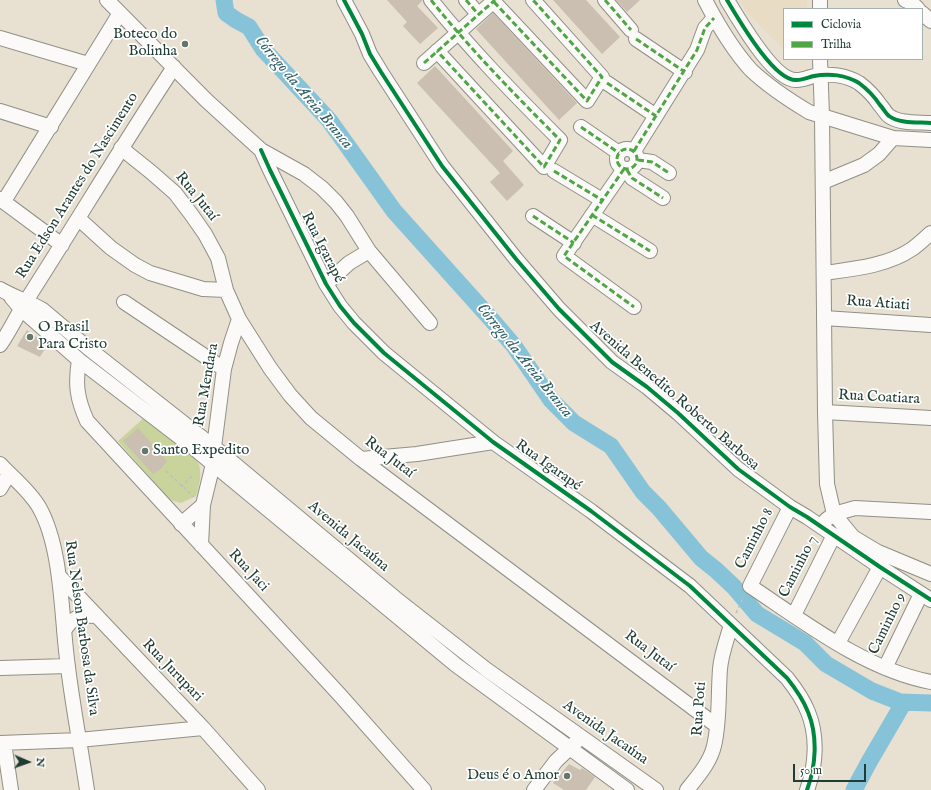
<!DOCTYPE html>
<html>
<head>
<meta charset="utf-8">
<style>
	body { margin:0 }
	#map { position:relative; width:931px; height:790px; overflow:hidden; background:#e8e0d1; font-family:"IM FELL English",serif }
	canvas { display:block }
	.legend { position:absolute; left:783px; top:8px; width:140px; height:52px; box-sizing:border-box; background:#fff; border:1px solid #a5b1ae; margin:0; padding:5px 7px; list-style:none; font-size:12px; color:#1f3d34 }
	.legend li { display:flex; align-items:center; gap:8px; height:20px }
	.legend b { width:20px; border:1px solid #a5b1ae }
	.north { position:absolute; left:8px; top:742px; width:40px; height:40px; -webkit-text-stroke:3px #fff; paint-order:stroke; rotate:92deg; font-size:11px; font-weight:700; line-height:16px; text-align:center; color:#1f3d34 }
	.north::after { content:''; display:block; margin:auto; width:14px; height:18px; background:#1f3d34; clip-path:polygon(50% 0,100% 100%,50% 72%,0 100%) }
	.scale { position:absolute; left:793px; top:764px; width:73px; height:18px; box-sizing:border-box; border:2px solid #1f3d34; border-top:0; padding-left:5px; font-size:12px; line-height:14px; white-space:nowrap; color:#1f3d34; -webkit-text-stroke:3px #fff; paint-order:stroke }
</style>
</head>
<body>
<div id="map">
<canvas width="931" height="790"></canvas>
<ul class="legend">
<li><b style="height:5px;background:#00873e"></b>Ciclovia</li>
<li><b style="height:5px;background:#4fa644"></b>Trilha</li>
</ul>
<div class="north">N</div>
<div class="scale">50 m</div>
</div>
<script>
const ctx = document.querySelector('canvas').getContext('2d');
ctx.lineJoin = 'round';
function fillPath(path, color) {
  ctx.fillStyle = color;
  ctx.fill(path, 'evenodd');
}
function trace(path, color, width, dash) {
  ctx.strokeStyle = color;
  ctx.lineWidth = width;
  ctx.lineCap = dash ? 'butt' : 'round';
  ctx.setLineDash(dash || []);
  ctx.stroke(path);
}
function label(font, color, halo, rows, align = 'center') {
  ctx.font = font + ' "IM FELL English",serif';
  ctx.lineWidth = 3.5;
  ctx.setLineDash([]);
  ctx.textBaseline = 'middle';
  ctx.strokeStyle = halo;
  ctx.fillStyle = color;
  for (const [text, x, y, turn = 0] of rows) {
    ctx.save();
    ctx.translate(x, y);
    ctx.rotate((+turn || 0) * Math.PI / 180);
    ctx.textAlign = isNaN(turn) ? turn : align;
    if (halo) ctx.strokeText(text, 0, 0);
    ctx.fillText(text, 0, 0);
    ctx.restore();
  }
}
const built = new Path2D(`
	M 739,0 L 807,0 L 807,9 L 784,9 L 784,50 L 745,10 Z`);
const green = new Path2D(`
	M 146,416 C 159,426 195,451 199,465 C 202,475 199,487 196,496 L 181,503 L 170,500 L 118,441 Z`);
const river = new Path2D(`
	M 224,0 L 226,13 L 236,20 L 249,27 L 263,49 L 329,120 L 394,211 L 491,319 L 514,346 L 551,400 L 574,423 L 611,446 L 643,492 L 659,508 L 701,558 L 716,570 L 734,587 L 757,614 L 805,643 L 826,664 L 872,691 L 900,702 L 931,703
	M 854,790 L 869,762 L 904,702`);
const building = new Path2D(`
	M 387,0 L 423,0 L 417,6 L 438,28 L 420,44 L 403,26 L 407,22 Z
	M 553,0 L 586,0 L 620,37 L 602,54 Z
	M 616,0 L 640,0 L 627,12 Z
	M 493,13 L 577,103 L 559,120 L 476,29 Z
	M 435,66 L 513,151 L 503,161 L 524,185 L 507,201 L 490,182 L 500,173 L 417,83 Z
	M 27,330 L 47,345 L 40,357 L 17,346 Z
	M 138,428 L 167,461 L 161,469 L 153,474 L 123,441 Z
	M 569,764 L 580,770 L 582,768 L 595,777 L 586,790 L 564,790 L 553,783 Z`);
const path = new Path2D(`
	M 166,471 L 194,497
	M 181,487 L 192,476
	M 736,613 L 744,596`);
const minor = new Path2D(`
	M 107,0 L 206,100 L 240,131 L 261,150 L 304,174 L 322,188 L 336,202 L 347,216 L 369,251 L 430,323
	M 344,0 L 362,34 L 370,54 L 381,72 L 442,166 L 516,259 L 559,309 L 612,362 L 647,387 L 678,413 L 738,469 L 790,507 L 807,517 L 880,567 L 931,600
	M 431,0 C 471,50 515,95 560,140 L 544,167 L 437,51
	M 466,0 L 478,14
	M 605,0 L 631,30
	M 705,0 C 718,25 732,49 751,70 C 768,86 789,100 809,112 L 893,138 L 931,140
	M 727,0 C 738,18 774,82 797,80 C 803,80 809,77 814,76 C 829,73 846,75 859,83 C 867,89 874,96 880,105 C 883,108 886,114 889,116 C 900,124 918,122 931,123
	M 905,0 L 912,3 L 918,9
	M 494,2 L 587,101 L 602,77 L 533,0
	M 820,9 L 820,0
	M 922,13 L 931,21
	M 0,38 L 88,64
	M 636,39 L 685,72
	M 820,59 L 822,116 L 825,412 L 827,484 L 834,514 L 853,537 L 878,552 L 931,574
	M 424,63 L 495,0
	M 607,83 L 656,116
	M 0,111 L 51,127
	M 581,127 L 619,153
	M 121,148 L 151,172 L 175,193 L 191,214 L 205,234 L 218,258 L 226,290 L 239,319 L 270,368 L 290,395 L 311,418 L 361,459 L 717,726
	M617 159a10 10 0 1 1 20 0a10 10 0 1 1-20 0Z
	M 261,150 L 270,170 L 326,284 L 340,306 L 354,323 L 384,353 L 493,442 L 591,511 L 690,586 L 787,678 C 795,688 803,699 808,712 C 818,736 816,766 807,790
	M 634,151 L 697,50 L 705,28 L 714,18
	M 638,160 L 652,162 L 669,173
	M 624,169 L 564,256 L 634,307
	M 627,170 L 632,178 L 663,198
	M 554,171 L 602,200
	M 823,182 L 864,165 L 879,154 L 893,138
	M 0,199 L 62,245
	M 4,201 L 120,13
	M 592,215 L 650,251
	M 533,216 L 574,243
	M 79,219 L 111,248 L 135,265 L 150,273 L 203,289 L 226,290
	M 824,273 C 853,269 887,266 912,249 C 919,244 925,238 931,233
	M 326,284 L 349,263 L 369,251
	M 0,289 C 14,297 29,302 43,310 L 88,348 L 214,447 L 395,598 L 487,670 L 656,790
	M 11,297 L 21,309 L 79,360 L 195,449 L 456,665 L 627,790
	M 124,302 L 224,369
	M 824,318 L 931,325
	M 0,345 C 10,331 17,315 26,301 C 76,223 123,144 174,67
	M 79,360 C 75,384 77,399 87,421 L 339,694 L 424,790
	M 825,412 L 931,418
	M 361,459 L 417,454 L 493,442
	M 0,464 C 13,478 29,490 39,507 C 63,549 61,619 68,667 C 73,708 81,749 87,790
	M 0,489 L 9,474
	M 790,507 L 750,586 C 804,622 866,670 931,682
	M 826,520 L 834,514 L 855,508 L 931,512
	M 181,524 L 203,505
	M 201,545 L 203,505 L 213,464 L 214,447 L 224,369 L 231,343 L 239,319
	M 59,576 L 203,728 L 258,790
	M 794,615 L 834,535
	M 64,631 C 73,616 80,615 97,616
	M 838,643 L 880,567
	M 0,668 L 68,666
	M 885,668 L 921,594
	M 0,743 L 79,740 L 203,728
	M 4,743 L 11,790
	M 534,790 L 556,761 L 576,742
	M 687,790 C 697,777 710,763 714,746 C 720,721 718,695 720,669 C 721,655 727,639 731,625`);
const quiet = new Path2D(`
	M 431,0 C 471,50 515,95 560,140 L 544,167 L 437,51
	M 466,0 L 478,14
	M 605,0 L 631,30
	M 494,2 L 587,101 L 602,77 L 533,0
	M 636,39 L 685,72
	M 424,63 L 495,0
	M 607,83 L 656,116
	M 581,127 L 619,153
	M617 159a10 10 0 1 1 20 0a10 10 0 1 1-20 0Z
	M 634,151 L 697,50 L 705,28 L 714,18
	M 638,160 L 652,162 L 669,173
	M 624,169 L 564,256 L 634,307
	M 627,170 L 632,178 L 663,198
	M 554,171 L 602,200
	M 592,215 L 650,251
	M 533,216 L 574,243`);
const cycleway = new Path2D(`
	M 344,0 L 362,34 L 370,54 L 381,72 L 442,166 L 516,259 L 559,309 L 612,362 L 647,387 L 678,413 L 738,469 L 790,507 L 807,517 L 880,567 L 931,600
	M 727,0 C 738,18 774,82 797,80 C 803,80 809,77 814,76 C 829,73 846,75 859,83 C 867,89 874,96 880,105 C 883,108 886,114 889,116 C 900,124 918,122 931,123
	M 261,150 L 270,170 L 326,284 L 340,306 L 354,323 L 384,353 L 493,442 L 591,511 L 690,586 L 787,678 C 795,688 803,699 808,712 C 818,736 816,766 807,790`);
const markers = [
	[185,44,4,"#65766b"],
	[30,337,4,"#65766b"],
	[145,451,4,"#65766b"],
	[567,776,4,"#65766b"]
];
const poiNames = [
	["Boteco do",177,35],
	["Bolinha",177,52],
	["O Brasil",38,328,"left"],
	["Para Cristo",38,345,"left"],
	["Santo Expedito",153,451,"left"],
	["Deus é o Amor",559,776]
];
const streetNames = [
	["Rua Edson Arantes do Nascimento",78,186,-58],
	["Rua Jutaí",196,197,51],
	["Rua Igarapé",322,248,63],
	["Rua Atiati",878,304,4],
	["Rua Mendara",207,385,-80],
	["Avenida Benedito Roberto Barbosa",674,396,41],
	["Rua Coatiara",879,398,3],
	["Rua Jutaí",389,458,37],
	["Rua Igarapé",548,466,35],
	["Avenida Jacaúna",348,537,40],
	["Caminho 8",755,539,-63],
	["Caminho 7",799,567,-63],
	["Rua Jaci",248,571,47],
	["Caminho 9",888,624,-64],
	["Rua Nelson Barbosa da Silva",81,628,82],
	["Rua Jutaí",649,652,37],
	["Rua Jurupari",172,671,46],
	["Rua Poti",700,709,-86],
	["Avenida Jacaúna",605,733,35]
];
const waterNames = [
	["Córrego da Areia Branca",303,93,50],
	["Córrego da Areia Branca",524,361,51]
];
fillPath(built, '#e9dcc4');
fillPath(green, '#c9d49c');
trace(river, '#87c3d8', 17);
fillPath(building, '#cabfb1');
trace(minor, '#8f9087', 16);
trace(path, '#bdbebb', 1.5, [3, 3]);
trace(minor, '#fcfaf8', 14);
trace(quiet, '#4fa644', 3, [6, 3]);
trace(cycleway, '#00873e', 4);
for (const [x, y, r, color] of markers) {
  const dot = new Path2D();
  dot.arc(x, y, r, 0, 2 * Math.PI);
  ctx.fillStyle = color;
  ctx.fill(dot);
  trace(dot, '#fff', 1.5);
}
label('15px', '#1f3d34', '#fff', poiNames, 'right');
label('15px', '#1f3d34', '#fff', streetNames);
label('italic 16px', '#326166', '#fff', waterNames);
</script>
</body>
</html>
